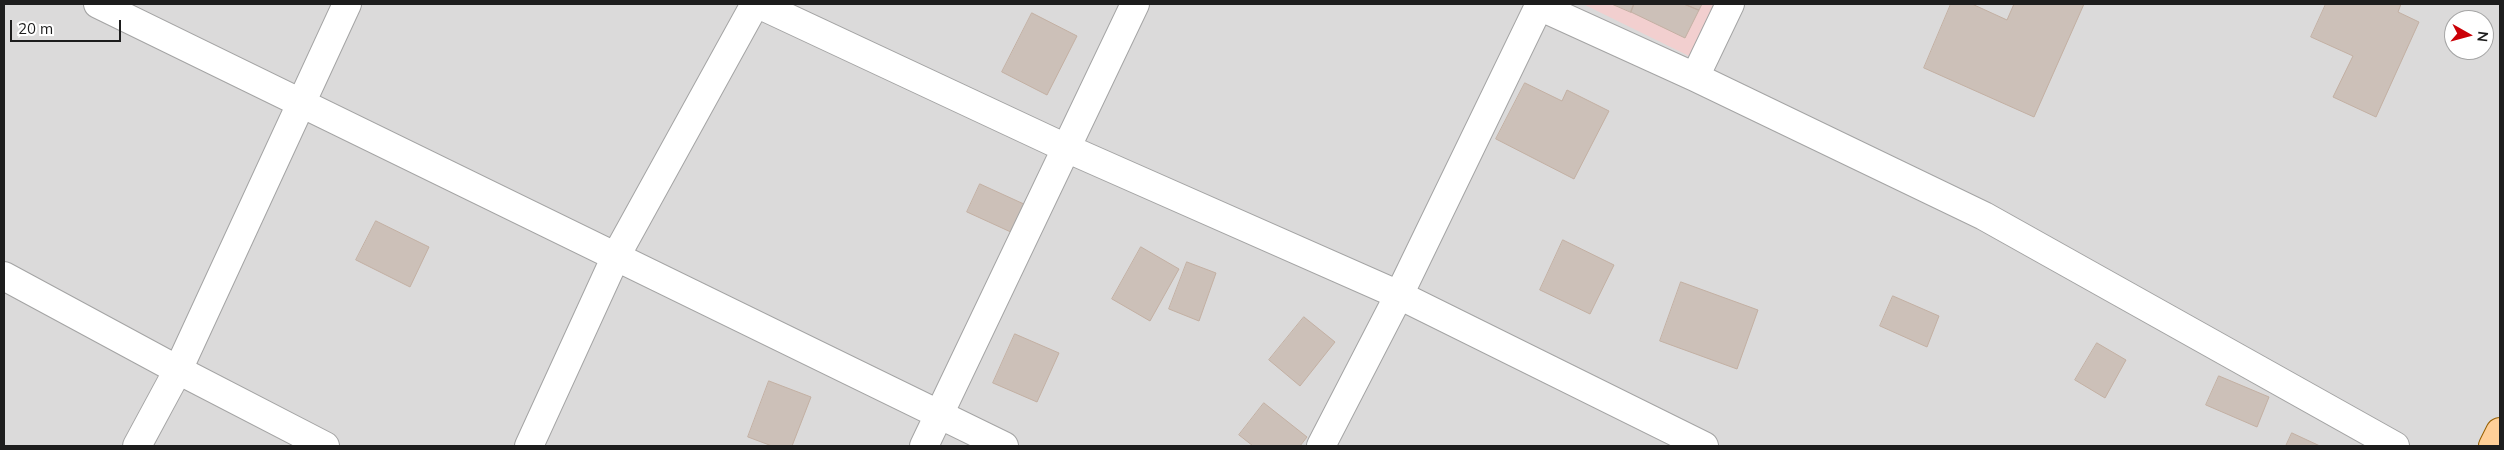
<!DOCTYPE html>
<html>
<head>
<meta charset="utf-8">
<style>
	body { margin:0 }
	#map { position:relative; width:2504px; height:450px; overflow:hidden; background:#f0ebe2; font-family:Mulish,sans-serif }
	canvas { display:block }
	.frame { position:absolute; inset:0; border:5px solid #1d1d1d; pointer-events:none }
	.north { position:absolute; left:2444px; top:10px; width:50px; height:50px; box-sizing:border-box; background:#fff; border:1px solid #a5a5a5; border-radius:50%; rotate:97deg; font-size:14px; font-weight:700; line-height:20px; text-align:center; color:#1d1d1d }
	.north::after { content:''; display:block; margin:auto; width:18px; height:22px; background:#cb0007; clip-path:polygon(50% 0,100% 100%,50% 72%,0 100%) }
	.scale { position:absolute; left:10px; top:20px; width:111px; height:22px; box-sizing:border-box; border:2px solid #1d1d1d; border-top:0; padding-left:6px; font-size:15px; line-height:18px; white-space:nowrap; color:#1d1d1d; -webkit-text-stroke:4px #fff; paint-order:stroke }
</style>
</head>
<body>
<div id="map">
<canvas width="2504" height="450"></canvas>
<div class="frame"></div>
<div class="north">N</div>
<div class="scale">20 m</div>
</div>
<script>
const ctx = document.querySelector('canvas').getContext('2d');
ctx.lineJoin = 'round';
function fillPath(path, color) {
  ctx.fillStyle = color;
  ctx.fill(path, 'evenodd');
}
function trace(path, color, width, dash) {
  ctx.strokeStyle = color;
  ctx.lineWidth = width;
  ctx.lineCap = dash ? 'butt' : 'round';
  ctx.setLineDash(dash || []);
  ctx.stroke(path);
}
const residential = new Path2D(`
	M 4,4 L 2500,4 L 2500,446 L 4,446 ZM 2454,20 L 2484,20 L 2484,50 L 2454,50 Z`);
const commercial = new Path2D(`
	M 1583,4 L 1719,4 L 1695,59 Z`);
const building = new Path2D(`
	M 1612,4 L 1634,4 L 1631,12 Z
	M 1634,4 L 1684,4 L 1699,10 L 1685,38 L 1631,12 Z
	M 1684,4 L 1702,4 L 1699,10 Z
	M 1951,4 L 1972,4 L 2007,20 L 2014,4 L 2084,4 L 2034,117 L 1924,68 Z
	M 2326,4 L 2401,4 L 2398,12 L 2419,22 L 2376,117 L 2333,97 L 2353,56 L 2311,37 Z
	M 1032,13 L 1077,36 L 1047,95 L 1002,72 Z
	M 1525,83 L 1562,101 L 1567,90 L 1609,111 L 1574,179 L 1496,139 Z
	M 980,184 L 1026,205 L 1013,233 L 967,212 Z
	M 376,221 L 429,247 L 410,287 L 356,260 Z
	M 1563,240 L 1614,265 L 1590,314 L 1540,290 Z
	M 1141,247 L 1179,269 L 1150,321 L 1112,299 Z
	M 1187,262 L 1216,273 L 1199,321 L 1169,309 Z
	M 1681,282 L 1758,310 L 1737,369 L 1660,341 Z
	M 1893,296 L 1939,316 L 1927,347 L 1880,326 Z
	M 1304,317 L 1335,342 L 1300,386 L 1269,360 Z
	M 1015,334 L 1059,353 L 1037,402 L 993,383 Z
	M 2097,343 L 2126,360 L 2105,398 L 2075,380 Z
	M 2219,376 L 2269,397 L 2257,427 L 2206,405 Z
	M 769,381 L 811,397 L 792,446 L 772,446 L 748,437 Z
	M 1264,403 L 1307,437 L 1300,446 L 1253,446 L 1239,435 Z
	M 2292,433 L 2320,446 L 2286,446 Z`);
const minor = new Path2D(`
	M 98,4 L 1004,446
	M 758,4 L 1066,148 L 1399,295 L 1539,6 L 1695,77 L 1984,216 L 2395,446
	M 1695,77 L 1730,4
	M 4,276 L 178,370 L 325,446
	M 137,446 L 178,370 L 347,4
	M 529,446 L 616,256 L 755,4
	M 924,446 L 1135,4
	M 1321,446 L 1399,295 L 1704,446`);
const major = new Path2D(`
	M 2493,446 L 2500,432`);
fillPath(residential, '#dbdada');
fillPath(commercial, '#f2cfcf');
fillPath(building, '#ccc0b8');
trace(building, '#c3b0a3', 1);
trace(minor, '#a4a4a4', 30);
trace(major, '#975f00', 30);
trace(minor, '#fff', 28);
trace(major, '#ffcf98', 28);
</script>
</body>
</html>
